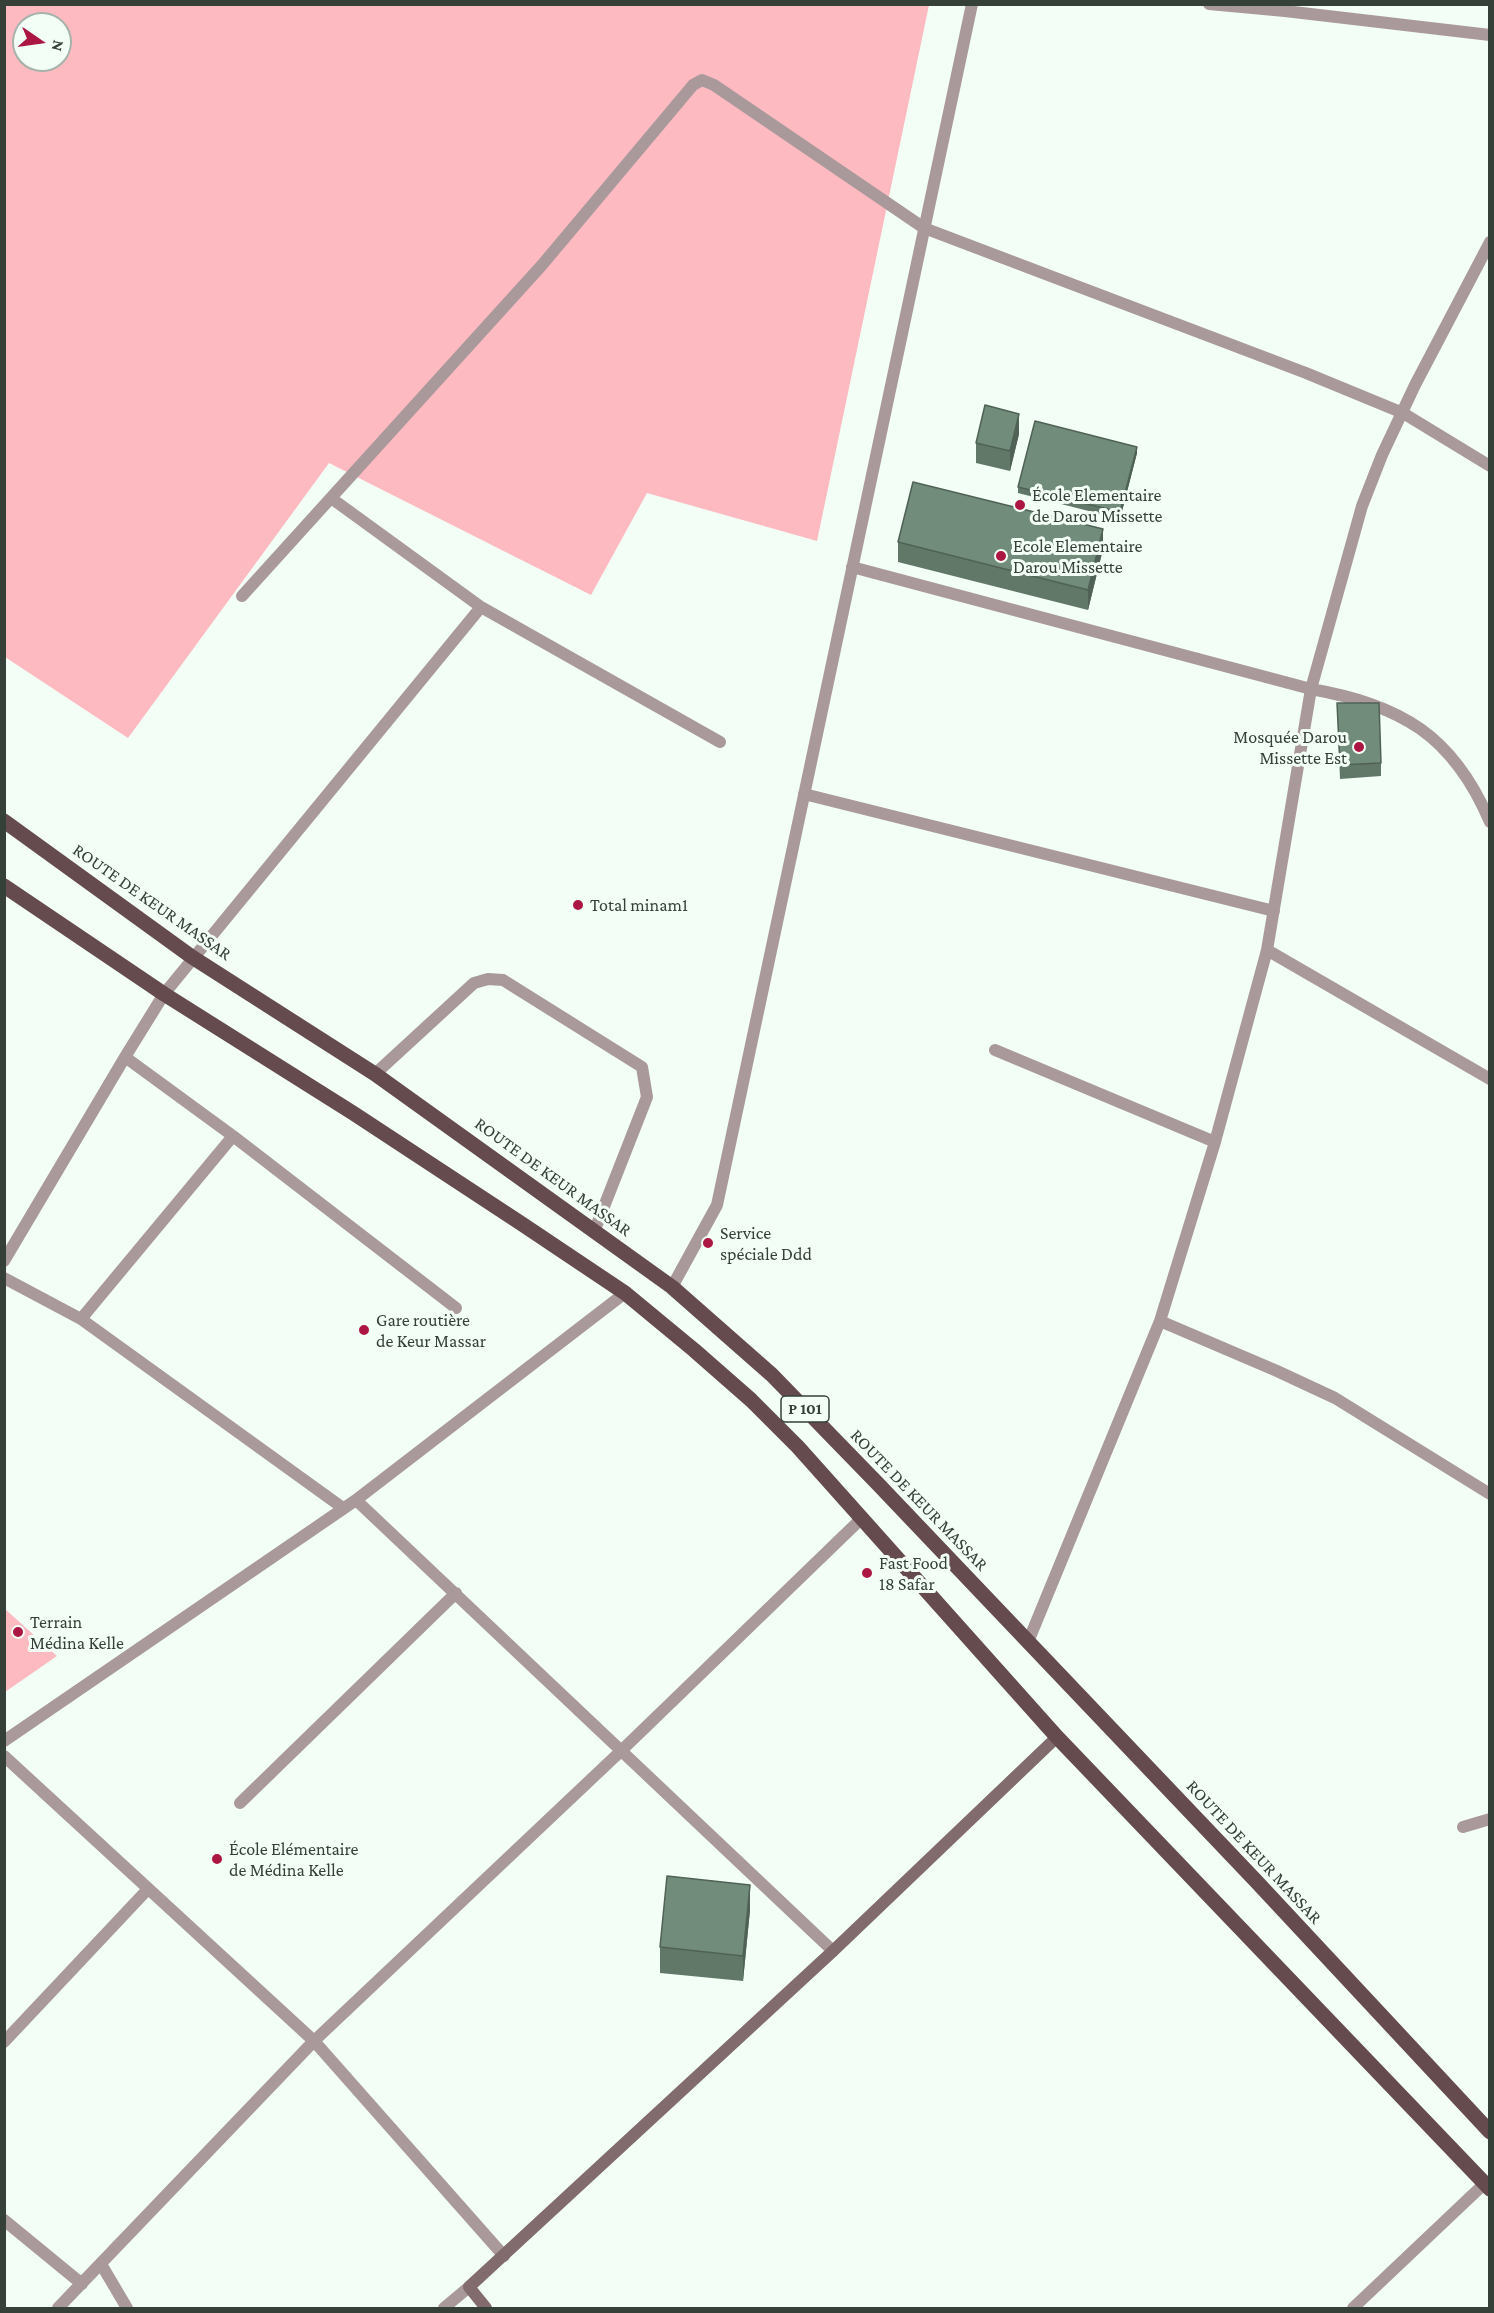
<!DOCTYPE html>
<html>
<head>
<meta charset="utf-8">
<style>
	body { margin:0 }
	#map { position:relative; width:1494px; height:2313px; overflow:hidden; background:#f3fef6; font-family:"Crimson Pro",serif }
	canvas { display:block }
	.frame { position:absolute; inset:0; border:6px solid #344038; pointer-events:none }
	.north { position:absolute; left:12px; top:12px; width:60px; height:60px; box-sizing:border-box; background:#f3fef6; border:2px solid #a7b2aa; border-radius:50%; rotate:103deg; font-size:16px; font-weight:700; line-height:24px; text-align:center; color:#344038 }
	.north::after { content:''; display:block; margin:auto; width:21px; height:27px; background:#ab1642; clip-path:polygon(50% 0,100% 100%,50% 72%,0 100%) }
</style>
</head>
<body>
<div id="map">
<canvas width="1494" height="2313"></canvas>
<div class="frame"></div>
<div class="north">N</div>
</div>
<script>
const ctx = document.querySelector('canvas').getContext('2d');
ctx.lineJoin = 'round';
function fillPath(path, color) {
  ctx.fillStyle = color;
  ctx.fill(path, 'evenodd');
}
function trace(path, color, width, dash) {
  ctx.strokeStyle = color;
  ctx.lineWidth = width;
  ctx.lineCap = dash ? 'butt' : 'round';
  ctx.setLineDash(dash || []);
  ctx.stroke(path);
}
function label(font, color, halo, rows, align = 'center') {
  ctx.font = font + ' "Crimson Pro",serif';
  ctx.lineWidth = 6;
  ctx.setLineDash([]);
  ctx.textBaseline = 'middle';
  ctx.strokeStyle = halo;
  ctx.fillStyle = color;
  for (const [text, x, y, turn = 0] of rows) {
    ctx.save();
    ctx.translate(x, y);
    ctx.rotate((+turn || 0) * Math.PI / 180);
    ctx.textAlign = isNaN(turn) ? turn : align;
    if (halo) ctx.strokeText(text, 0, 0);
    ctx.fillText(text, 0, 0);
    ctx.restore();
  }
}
const green = new Path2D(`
	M 4,5 L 929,5 L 817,541 L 647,493 L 591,595 L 329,463 L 128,738 L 5,657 ZM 24,24 L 60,24 L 60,60 L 24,60 Z
	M 4,1608 L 57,1656 L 5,1692 L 4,1692 Z`);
const lane = new Path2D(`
	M 331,498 L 481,607
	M 242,596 L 542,265 L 693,85 L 702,80 L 714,85 L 924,228
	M 125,1057 L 233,1136 L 456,1308
	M 375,1074 L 474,983 L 488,979 L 503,980 L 642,1067 L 647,1097 L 594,1232
	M 4,1261 L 125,1057 L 164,994 L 481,607 L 720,742
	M 4,1278 L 81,1319 L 343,1508
	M 81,1319 L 233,1136
	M 1353,2308 L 1484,2184`);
const street = new Path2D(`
	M 1209,4 L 1285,11 L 1490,35
	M 924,228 L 1306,373 L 1403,413 L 1490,466
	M 852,567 L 1311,689 C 1401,705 1453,735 1490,822
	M 804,794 L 1274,911
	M 1267,950 L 1490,1079
	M 995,1050 L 1215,1142
	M 672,1287 L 717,1205 L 972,4
	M 1160,1321 L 1277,1371 L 1335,1398 L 1490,1494
	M 356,1500 L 833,1951
	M 1028,1642 L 1160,1321 L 1215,1142 L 1267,950 L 1311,689 L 1362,506 L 1382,455 L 1415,385 L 1490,242
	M 4,1741 L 356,1500 L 625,1293
	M 4,1756 L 314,2041 L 504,2256
	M 240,1803 L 456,1593
	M 1463,1827 L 1490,1819
	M 4,2042 L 148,1889
	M 4,2220 L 82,2284
	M 101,2264 L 127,2308
	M 58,2308 L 314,2041 L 622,1750 L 862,1518
	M 444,2308 L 469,2287`);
const secondary = new Path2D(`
	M 486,2308 L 469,2287 L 833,1951 L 1057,1737`);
const primary = new Path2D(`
	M 4,821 L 192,957 L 375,1074 L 672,1287 L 772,1375 L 878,1484 L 1256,1881 L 1490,2132
	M 4,886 L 164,994 L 353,1113 L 522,1224 L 625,1293 L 694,1350 L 751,1400 L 798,1447 L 1057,1737 L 1490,2189`);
const wall = new Path2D(`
	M 1019,434 L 1010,471 L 976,463 L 976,443 Z
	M 1137,453 L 1120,519 L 1018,493 L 1018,487 Z
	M 898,542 L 1103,549 L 1088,610 L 898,562 Z
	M 1337,703 L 1381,763 L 1381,776 L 1340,779 Z
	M 750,1910 L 743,1981 L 660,1973 L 660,1947 Z`);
const shadedWall = new Path2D(`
	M 1019,414 L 1019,434 L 1010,471 L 1010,451 Z
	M 1137,447 L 1137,453 L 1120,519 L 1120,512 Z
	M 1103,529 L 1103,549 L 1088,610 L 1088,590 Z
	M 750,1885 L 750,1910 L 743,1981 L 743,1956 Z`);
const building = new Path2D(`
	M 985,405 L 1019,414 L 1010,451 L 976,443 Z
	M 1035,421 L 1137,447 L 1120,512 L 1018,487 Z
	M 913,482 L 1103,529 L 1088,590 L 898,542 Z
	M 1337,703 L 1379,703 L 1381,763 L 1340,765 Z
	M 667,1876 L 750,1885 L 743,1956 L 660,1947 Z`);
const markers = [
	[1020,505,6,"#ab1642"],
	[1001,556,6,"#ab1642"],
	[1359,747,6,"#ab1642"],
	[578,905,6,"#ab1642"],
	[708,1243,6,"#ab1642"],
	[364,1330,6,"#ab1642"],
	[867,1573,6,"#ab1642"],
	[18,1632,6,"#ab1642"],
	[217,1859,6,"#ab1642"]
];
const shields = [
	[805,1409,48]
];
const shieldNames = [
	["P 101",805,1409]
];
const poiNames = [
	["École Elementaire",1032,495],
	["de Darou Missette",1032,516],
	["Ecole Elementaire",1013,546],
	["Darou Missette",1013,567],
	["Mosquée Darou",1347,737,"right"],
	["Missette Est",1347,758,"right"],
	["Total minam1",590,905],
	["Service",720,1233],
	["spéciale Ddd",720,1254],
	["Gare routière",376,1320],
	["de Keur Massar",376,1341],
	["Fast Food",879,1563],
	["18 Safar",879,1584],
	["Terrain",30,1622],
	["Médina Kelle",30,1643],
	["École Elémentaire",229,1849],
	["de Médina Kelle",229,1870]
];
const streetNames = [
	["ROUTE DE KEUR MASSAR",152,902,35],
	["ROUTE DE KEUR MASSAR",553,1177,36],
	["ROUTE DE KEUR MASSAR",919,1500,46],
	["ROUTE DE KEUR MASSAR",1254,1852,47]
];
fillPath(green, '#fdbac1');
trace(lane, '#a9999b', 12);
trace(street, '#a9999b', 12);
trace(secondary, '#816b6d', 12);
trace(primary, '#654b4e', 15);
fillPath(wall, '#617869');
fillPath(shadedWall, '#4f6255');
fillPath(building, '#718c7a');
trace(building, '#4f6255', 1.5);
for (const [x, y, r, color] of markers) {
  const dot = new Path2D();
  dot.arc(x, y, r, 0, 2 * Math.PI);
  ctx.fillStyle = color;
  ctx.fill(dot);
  trace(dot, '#f3fef6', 2);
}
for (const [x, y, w] of shields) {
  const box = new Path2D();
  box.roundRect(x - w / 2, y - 13, w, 26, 4.5);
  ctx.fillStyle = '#f3fef6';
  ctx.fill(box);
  trace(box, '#344038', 1.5);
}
label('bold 16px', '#344038', null, shieldNames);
label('18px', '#344038', '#f3fef6', poiNames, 'left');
label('18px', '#344038', '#f3fef6', streetNames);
</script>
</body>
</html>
